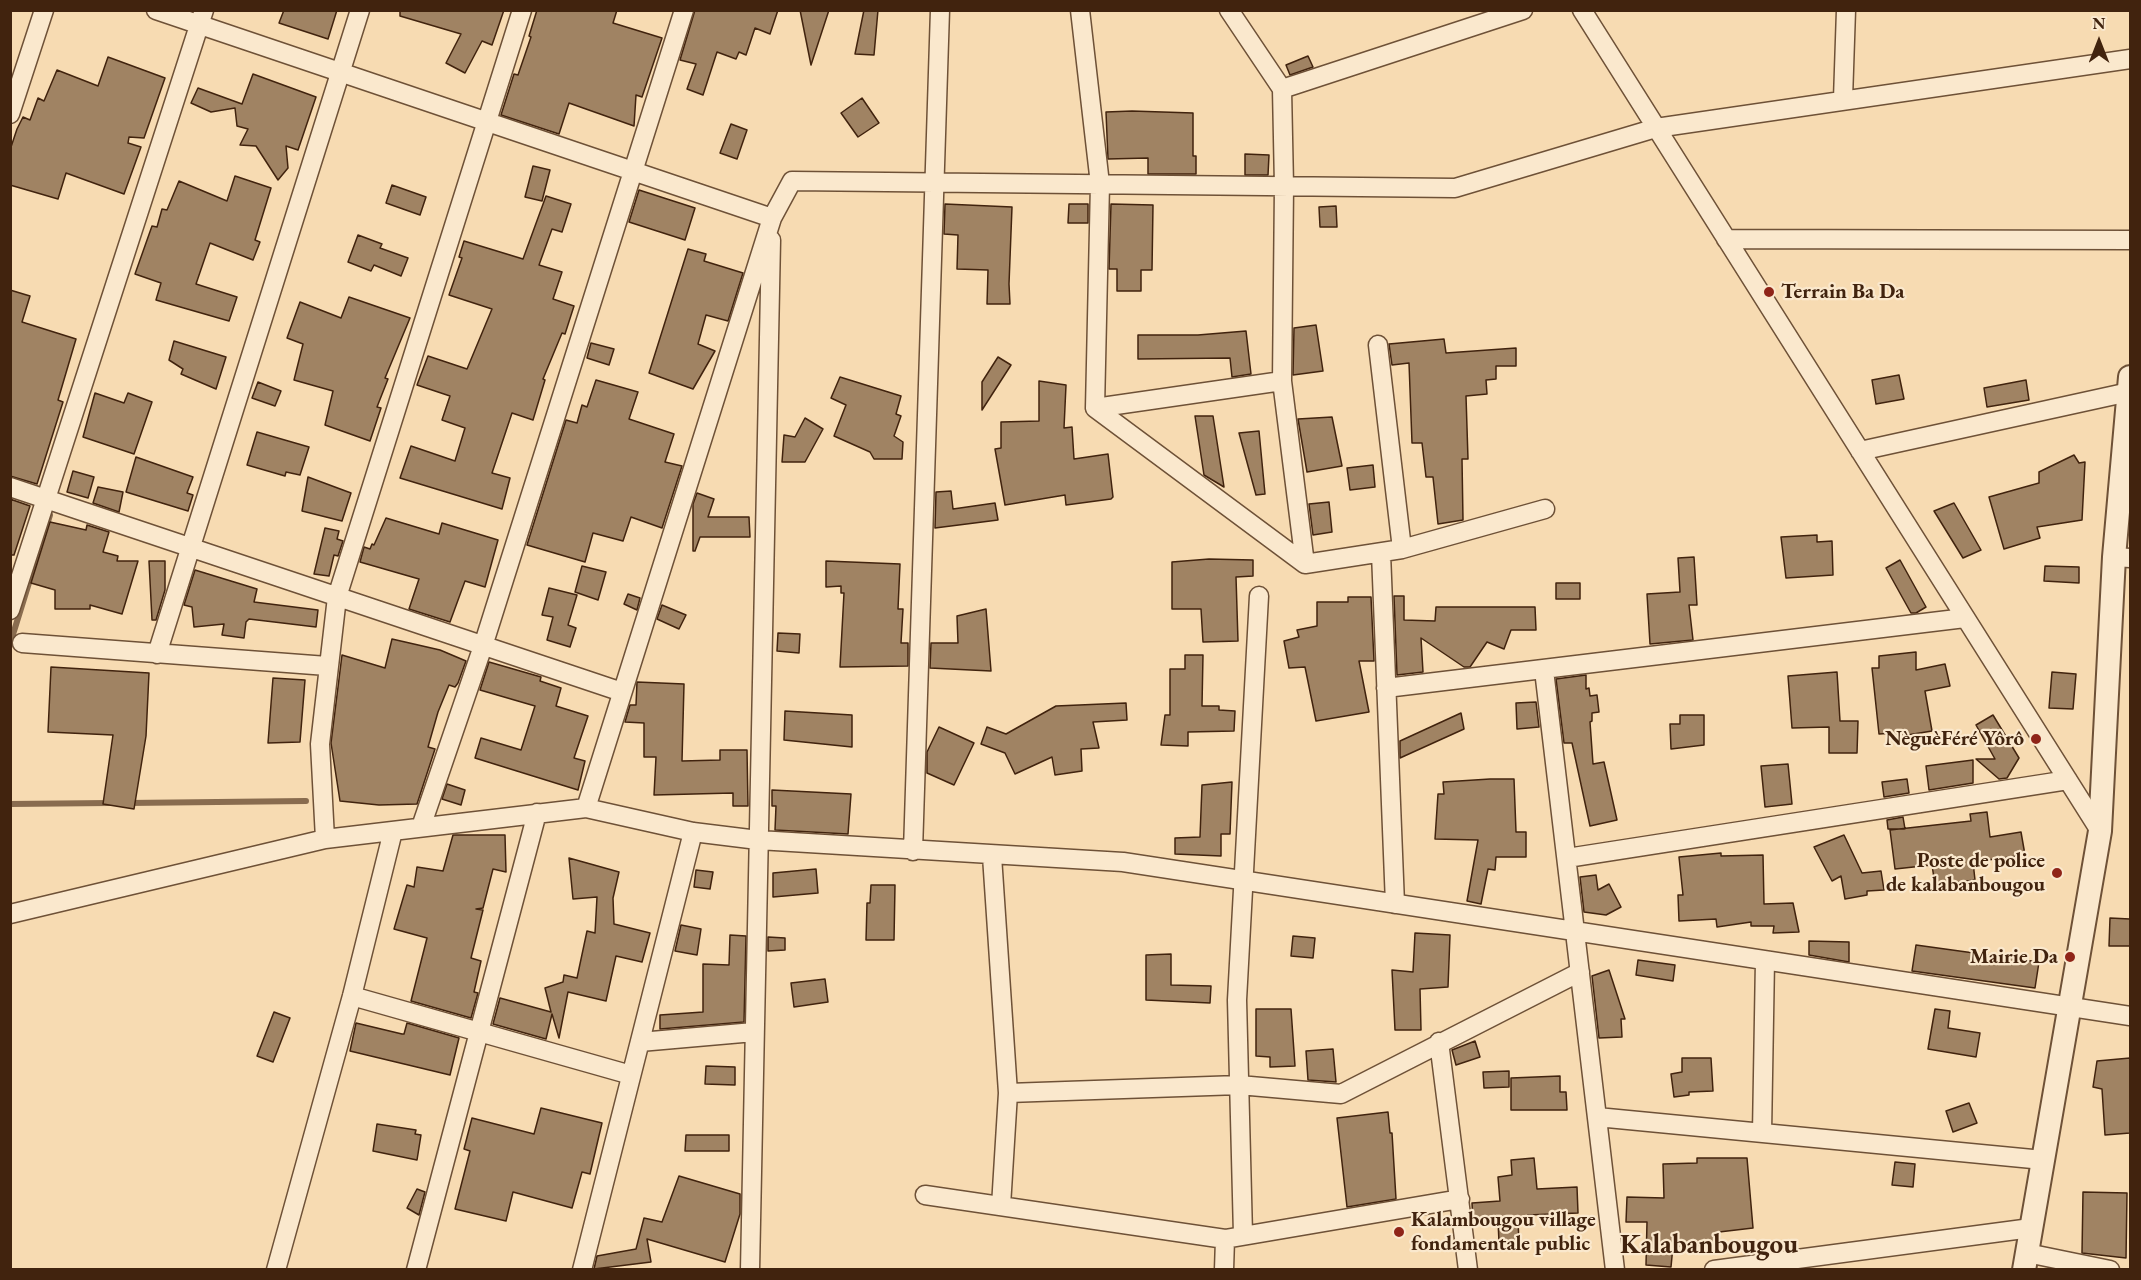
<!DOCTYPE html>
<html>
<head>
<meta charset="utf-8">
<style>
	body { margin:0 }
	#map { position:relative; width:2141px; height:1280px; overflow:hidden; background:#f7dbb2; font-family:"EB Garamond",serif }
	canvas { display:block }
	.frame { position:absolute; inset:0; border:12px solid #41230e; pointer-events:none }
	.north { position:absolute; left:2069px; top:12px; width:60px; height:60px; -webkit-text-stroke:4px #fae8cd; paint-order:stroke; rotate:0deg; font-size:16px; font-weight:700; line-height:24px; text-align:center; color:#41230e }
	.north::after { content:''; display:block; margin:auto; width:21px; height:27px; background:#41230e; clip-path:polygon(50% 0,100% 100%,50% 72%,0 100%) }
</style>
</head>
<body>
<div id="map">
<canvas width="2141" height="1280"></canvas>
<div class="frame"></div>
<div class="north">N</div>
</div>
<script>
const ctx = document.querySelector('canvas').getContext('2d');
ctx.lineJoin = 'round';
function trace(path, color, width, dash) {
  ctx.strokeStyle = color;
  ctx.lineWidth = width;
  ctx.lineCap = dash ? 'butt' : 'round';
  ctx.setLineDash(dash || []);
  ctx.stroke(path);
}
function fillPath(path, color) {
  ctx.fillStyle = color;
  ctx.fill(path, 'evenodd');
}
function label(font, color, halo, rows, align = 'center') {
  ctx.font = font + ' "EB Garamond",serif';
  ctx.lineWidth = 4.5;
  ctx.setLineDash([]);
  ctx.textBaseline = 'middle';
  ctx.strokeStyle = halo;
  ctx.fillStyle = color;
  for (const [text, x, y, turn = 0] of rows) {
    ctx.save();
    ctx.translate(x, y);
    ctx.rotate((+turn || 0) * Math.PI / 180);
    ctx.textAlign = isNaN(turn) ? turn : align;
    if (halo) ctx.strokeText(text, 0, 0);
    ctx.fillText(text, 0, 0);
    ctx.restore();
  }
}
const stream = new Path2D(`
	M 10,644 L 50,515
	M 128,803 L 306,801
	M 10,804 L 109,803`);
const building = new Path2D(`
	M 284,10 L 337,10 L 328,39 L 279,23 Z
	M 400,10 L 504,10 L 492,45 L 482,41 L 465,73 L 446,63 L 461,34 L 400,16 Z
	M 537,10 L 617,10 L 613,23 L 662,38 L 642,97 L 636,95 L 634,126 L 569,103 L 559,134 L 501,115 L 514,74 L 518,75 L 531,37 L 529,36 Z
	M 695,10 L 778,10 L 770,34 L 755,28 L 746,55 L 739,52 L 736,59 L 717,52 L 703,95 L 687,89 L 696,64 L 680,60 Z
	M 800,10 L 829,10 L 811,65 Z
	M 864,10 L 878,10 L 874,55 L 855,54 Z
	M 1308,56 L 1313,67 L 1290,75 L 1286,65 Z
	M 108,57 L 165,78 L 144,138 L 129,137 L 128,143 L 141,147 L 124,194 L 66,173 L 58,199 L 10,185 L 10,150 L 17,129 L 23,117 L 30,120 L 38,98 L 44,101 L 57,70 L 98,86 Z
	M 253,74 L 316,97 L 298,150 L 286,146 L 288,168 L 278,180 L 256,146 L 240,145 L 248,129 L 237,126 L 235,108 L 211,112 L 191,103 L 198,88 L 242,104 Z
	M 862,98 L 879,123 L 858,137 L 841,113 Z
	M 1132,111 L 1193,113 L 1193,156 L 1196,156 L 1196,174 L 1148,174 L 1148,158 L 1108,159 L 1106,112 Z
	M 731,124 L 747,130 L 737,159 L 720,153 Z
	M 1245,154 L 1269,155 L 1268,175 L 1245,175 Z
	M 533,166 L 550,170 L 542,201 L 525,197 Z
	M 235,176 L 271,188 L 255,240 L 260,242 L 253,260 L 210,243 L 196,284 L 237,297 L 229,321 L 156,300 L 161,283 L 135,274 L 152,226 L 157,227 L 162,209 L 167,210 L 179,181 L 227,201 Z
	M 392,185 L 426,197 L 420,215 L 386,203 Z
	M 639,190 L 695,208 L 685,240 L 629,222 Z
	M 546,196 L 571,204 L 562,232 L 552,229 L 539,265 L 562,272 L 553,299 L 574,306 L 565,334 L 562,333 L 543,379 L 545,380 L 533,420 L 512,413 L 492,473 L 510,478 L 502,509 L 400,478 L 411,446 L 455,461 L 465,428 L 442,420 L 450,396 L 417,385 L 428,356 L 467,369 L 492,309 L 449,295 L 462,258 L 459,257 L 464,241 L 523,259 Z
	M 945,204 L 1012,207 L 1009,284 L 1010,304 L 987,304 L 988,270 L 957,269 L 958,235 L 944,234 Z
	M 1069,204 L 1088,204 L 1088,223 L 1068,223 Z
	M 1111,204 L 1153,205 L 1152,270 L 1141,270 L 1141,291 L 1117,291 L 1117,269 L 1109,269 Z
	M 1336,206 L 1337,227 L 1320,227 L 1319,207 Z
	M 358,235 L 382,244 L 380,248 L 408,258 L 401,276 L 374,265 L 371,271 L 348,262 Z
	M 688,249 L 706,254 L 704,261 L 743,273 L 728,321 L 706,315 L 698,344 L 715,351 L 693,389 L 649,373 Z
	M 10,290 L 30,296 L 22,322 L 76,339 L 58,400 L 63,402 L 37,484 L 10,476 Z
	M 349,297 L 410,318 L 385,378 L 388,379 L 377,407 L 381,408 L 370,441 L 325,425 L 333,391 L 294,380 L 303,344 L 287,338 L 300,302 L 341,318 Z
	M 1316,325 L 1323,371 L 1293,375 L 1294,328 Z
	M 1246,331 L 1251,374 L 1232,377 L 1230,358 L 1138,359 L 1138,335 L 1198,335 Z
	M 1444,339 L 1446,353 L 1516,348 L 1516,366 L 1496,366 L 1496,379 L 1486,380 L 1487,394 L 1466,396 L 1468,459 L 1462,459 L 1463,520 L 1438,524 L 1433,477 L 1426,477 L 1422,443 L 1412,443 L 1409,363 L 1392,365 L 1389,344 Z
	M 174,341 L 226,357 L 216,389 L 181,374 L 183,369 L 169,360 Z
	M 591,343 L 614,349 L 609,365 L 587,358 Z
	M 998,357 L 1011,365 L 982,410 L 982,382 Z
	M 1899,375 L 1904,399 L 1876,404 L 1872,380 Z
	M 840,377 L 901,396 L 896,414 L 901,416 L 894,436 L 903,442 L 902,459 L 874,459 L 870,452 L 834,436 L 846,405 L 831,398 Z
	M 596,380 L 638,392 L 629,419 L 674,434 L 665,462 L 682,466 L 662,528 L 631,517 L 623,541 L 593,533 L 585,562 L 527,545 L 566,420 L 577,423 L 582,405 L 587,407 Z
	M 2026,380 L 2029,400 L 1987,407 L 1984,388 Z
	M 1039,381 L 1066,385 L 1064,428 L 1072,427 L 1074,459 L 1108,454 L 1113,497 L 1111,499 L 1066,505 L 1065,495 L 1005,505 L 995,449 L 1001,448 L 1001,422 L 1039,421 Z
	M 258,382 L 281,391 L 275,406 L 252,398 Z
	M 95,393 L 124,403 L 128,393 L 152,402 L 134,454 L 83,437 Z
	M 1195,416 L 1213,416 L 1224,487 L 1204,475 Z
	M 1332,417 L 1342,466 L 1307,472 L 1298,419 Z
	M 805,418 L 823,429 L 805,462 L 782,462 L 784,435 L 795,437 Z
	M 1259,431 L 1265,494 L 1256,495 L 1239,433 Z
	M 257,432 L 309,447 L 300,475 L 286,472 L 285,476 L 247,465 Z
	M 2074,455 L 2079,463 L 2085,462 L 2082,520 L 2037,527 L 2040,538 L 2004,549 L 1989,497 L 2039,483 L 2039,472 Z
	M 136,457 L 193,477 L 187,493 L 193,495 L 188,511 L 126,492 Z
	M 1373,465 L 1375,487 L 1350,490 L 1347,468 Z
	M 73,471 L 94,477 L 88,498 L 67,492 Z
	M 308,477 L 351,493 L 342,521 L 302,511 Z
	M 98,487 L 123,492 L 119,512 L 93,503 Z
	M 951,491 L 953,509 L 995,503 L 998,520 L 935,528 L 936,492 Z
	M 697,493 L 714,499 L 708,517 L 749,517 L 750,537 L 700,537 L 695,551 L 693,551 L 693,504 Z
	M 10,499 L 30,506 L 14,555 L 10,555 Z
	M 1329,502 L 1332,532 L 1313,535 L 1309,504 Z
	M 1954,503 L 1981,550 L 1963,558 L 1934,511 Z
	M 386,518 L 439,534 L 442,523 L 498,540 L 485,587 L 465,581 L 450,622 L 409,609 L 419,579 L 360,562 L 364,547 L 370,549 L 372,544 L 374,545 Z
	M 50,522 L 86,530 L 87,525 L 109,532 L 103,552 L 118,556 L 117,561 L 138,561 L 122,614 L 90,605 L 90,609 L 55,609 L 55,590 L 31,583 Z
	M 325,528 L 339,531 L 337,539 L 343,541 L 338,556 L 334,555 L 329,576 L 314,574 Z
	M 1817,535 L 1817,542 L 1832,541 L 1833,575 L 1786,578 L 1781,537 Z
	M 1694,557 L 1697,605 L 1689,605 L 1693,640 L 1650,644 L 1647,594 L 1680,592 L 1678,558 Z
	M 1209,559 L 1253,560 L 1253,576 L 1236,577 L 1238,641 L 1203,642 L 1201,609 L 1172,609 L 1172,562 Z
	M 1900,560 L 1926,607 L 1916,613 L 1911,613 L 1886,568 Z
	M 149,561 L 165,561 L 165,590 L 156,620 L 152,620 Z
	M 826,561 L 900,564 L 898,609 L 903,609 L 901,643 L 908,643 L 908,666 L 840,667 L 844,593 L 841,593 L 841,586 L 826,587 Z
	M 582,566 L 606,572 L 598,600 L 575,592 Z
	M 2045,566 L 2079,567 L 2079,583 L 2044,581 Z
	M 195,570 L 257,589 L 254,602 L 318,610 L 316,627 L 249,619 L 246,622 L 244,638 L 222,635 L 224,624 L 194,627 L 192,607 L 184,605 Z
	M 1556,583 L 1580,583 L 1580,599 L 1556,599 Z
	M 549,588 L 577,595 L 568,625 L 576,628 L 570,647 L 547,640 L 553,617 L 542,615 Z
	M 628,594 L 640,598 L 637,610 L 624,604 Z
	M 1394,596 L 1404,596 L 1404,620 L 1435,621 L 1436,607 L 1535,607 L 1536,630 L 1511,630 L 1504,649 L 1487,642 L 1470,667 L 1464,667 L 1421,638 L 1423,672 L 1397,675 Z
	M 1348,597 L 1371,597 L 1374,661 L 1359,661 L 1369,712 L 1316,721 L 1305,667 L 1289,668 L 1284,641 L 1299,637 L 1297,630 L 1317,626 L 1317,602 L 1348,602 Z
	M 662,605 L 686,615 L 679,629 L 657,619 Z
	M 986,609 L 991,671 L 930,668 L 931,643 L 958,643 L 957,616 Z
	M 778,633 L 800,634 L 799,653 L 777,651 Z
	M 392,639 L 440,650 L 466,661 L 458,683 L 455,687 L 449,685 L 438,712 L 428,747 L 435,749 L 417,804 L 379,805 L 340,801 L 331,743 L 342,655 L 385,668 Z
	M 1916,652 L 1916,670 L 1945,664 L 1950,686 L 1925,691 L 1932,731 L 1895,737 L 1894,733 L 1879,734 L 1872,668 L 1879,668 L 1879,656 Z
	M 1185,655 L 1203,655 L 1202,706 L 1219,706 L 1219,710 L 1235,711 L 1234,731 L 1188,732 L 1188,746 L 1161,745 L 1165,715 L 1170,715 L 1170,669 L 1185,669 Z
	M 489,662 L 541,677 L 540,681 L 561,688 L 556,706 L 588,716 L 574,758 L 585,761 L 578,790 L 475,758 L 481,738 L 521,750 L 535,706 L 480,690 Z
	M 51,667 L 149,673 L 146,736 L 134,809 L 103,804 L 113,735 L 48,732 Z
	M 1837,672 L 1840,721 L 1858,721 L 1857,753 L 1829,753 L 1829,727 L 1792,728 L 1788,676 Z
	M 2052,672 L 2076,674 L 2073,709 L 2049,708 Z
	M 1586,675 L 1586,689 L 1589,688 L 1590,696 L 1597,695 L 1599,712 L 1592,713 L 1592,721 L 1590,722 L 1593,764 L 1604,762 L 1617,820 L 1590,826 L 1572,743 L 1564,743 L 1556,679 Z
	M 273,678 L 305,680 L 300,742 L 268,743 Z
	M 637,682 L 684,684 L 682,761 L 720,760 L 720,750 L 747,750 L 748,806 L 733,806 L 733,793 L 654,795 L 656,757 L 644,757 L 644,723 L 625,722 L 630,705 L 636,705 Z
	M 1536,702 L 1539,727 L 1517,729 L 1516,703 Z
	M 1126,703 L 1127,720 L 1093,722 L 1099,748 L 1081,749 L 1082,771 L 1055,775 L 1052,757 L 1015,774 L 1005,753 L 981,744 L 987,727 L 1006,734 L 1056,706 Z
	M 785,711 L 852,715 L 852,747 L 784,740 Z
	M 1461,713 L 1464,729 L 1400,758 L 1400,741 Z
	M 1680,715 L 1704,715 L 1704,745 L 1671,749 L 1670,724 L 1680,724 Z
	M 1993,715 L 2019,758 L 2007,778 L 1999,779 L 1976,759 L 1995,759 L 1976,725 Z
	M 939,727 L 974,743 L 954,785 L 927,773 L 927,752 Z
	M 1973,760 L 1973,783 L 1929,790 L 1926,766 Z
	M 1788,764 L 1792,804 L 1765,807 L 1761,766 Z
	M 1490,779 L 1514,779 L 1516,832 L 1526,832 L 1526,857 L 1496,857 L 1495,870 L 1488,869 L 1481,904 L 1467,901 L 1478,840 L 1435,839 L 1438,794 L 1444,794 L 1443,782 Z
	M 1907,779 L 1909,793 L 1884,797 L 1882,782 Z
	M 1232,782 L 1230,834 L 1221,834 L 1221,856 L 1175,854 L 1175,838 L 1200,837 L 1202,785 Z
	M 447,784 L 465,790 L 461,805 L 442,799 Z
	M 772,790 L 851,794 L 848,834 L 775,830 L 776,806 L 772,806 Z
	M 1987,812 L 1990,837 L 2021,832 L 2025,855 L 1973,862 L 1975,880 L 1935,885 L 1932,865 L 1895,869 L 1890,830 L 1971,821 L 1970,814 Z
	M 1903,817 L 1905,829 L 1888,829 L 1887,820 Z
	M 453,835 L 505,835 L 506,872 L 493,869 L 483,908 L 476,909 L 483,910 L 471,958 L 481,961 L 474,992 L 478,993 L 471,1018 L 411,1001 L 427,938 L 394,929 L 407,885 L 414,887 L 417,867 L 443,871 Z
	M 1844,835 L 1862,873 L 1881,871 L 1884,890 L 1867,891 L 1867,895 L 1845,899 L 1841,876 L 1832,881 L 1814,847 Z
	M 1721,853 L 1721,856 L 1763,855 L 1764,904 L 1793,903 L 1799,932 L 1773,933 L 1774,926 L 1751,926 L 1751,922 L 1717,927 L 1716,919 L 1679,921 L 1678,895 L 1683,895 L 1679,857 Z
	M 569,858 L 619,872 L 613,898 L 614,924 L 650,933 L 642,962 L 616,956 L 606,1001 L 568,992 L 559,1038 L 552,1014 L 546,1039 L 493,1024 L 500,998 L 551,1012 L 545,988 L 563,982 L 564,975 L 577,978 L 587,931 L 595,933 L 597,897 L 573,899 Z
	M 816,869 L 818,893 L 773,897 L 773,873 Z
	M 696,870 L 713,872 L 710,889 L 694,887 Z
	M 1596,875 L 1598,890 L 1609,884 L 1621,907 L 1606,915 L 1584,912 L 1580,877 Z
	M 871,885 L 895,885 L 894,940 L 866,940 L 867,903 L 870,903 Z
	M 2110,918 L 2130,919 L 2130,946 L 2109,946 Z
	M 681,925 L 701,929 L 697,955 L 675,951 Z
	M 1415,933 L 1450,935 L 1448,987 L 1420,989 L 1421,1030 L 1395,1030 L 1392,970 L 1413,972 Z
	M 730,935 L 746,936 L 744,1022 L 660,1029 L 660,1015 L 703,1012 L 703,964 L 729,965 Z
	M 1293,936 L 1315,938 L 1313,958 L 1291,956 Z
	M 768,937 L 785,938 L 785,950 L 768,951 Z
	M 1809,941 L 1849,942 L 1849,962 L 1809,955 Z
	M 1916,945 L 2039,962 L 2035,988 L 1912,971 Z
	M 1171,954 L 1171,985 L 1211,986 L 1210,1003 L 1146,1000 L 1146,955 Z
	M 1638,960 L 1675,965 L 1673,981 L 1636,975 Z
	M 1609,970 L 1625,1019 L 1621,1019 L 1622,1037 L 1599,1038 L 1592,976 Z
	M 825,979 L 828,1002 L 794,1007 L 791,983 Z
	M 1256,1009 L 1291,1009 L 1295,1066 L 1270,1067 L 1270,1057 L 1256,1056 Z
	M 1935,1009 L 1950,1011 L 1948,1028 L 1980,1033 L 1976,1057 L 1928,1049 Z
	M 274,1012 L 290,1018 L 273,1062 L 257,1056 Z
	M 356,1023 L 402,1034 L 404,1034 L 407,1023 L 459,1038 L 450,1075 L 350,1051 Z
	M 1475,1041 L 1480,1057 L 1456,1065 L 1452,1050 Z
	M 1333,1049 L 1336,1082 L 1308,1080 L 1306,1051 Z
	M 1682,1058 L 1711,1058 L 1713,1091 L 1689,1092 L 1689,1095 L 1674,1097 L 1671,1074 L 1682,1072 Z
	M 2130,1058 L 2130,1133 L 2105,1135 L 2102,1089 L 2093,1087 L 2097,1061 Z
	M 706,1066 L 735,1067 L 735,1085 L 705,1084 Z
	M 1509,1071 L 1509,1087 L 1484,1088 L 1483,1072 Z
	M 1560,1076 L 1560,1092 L 1566,1092 L 1567,1110 L 1511,1110 L 1511,1078 Z
	M 1969,1103 L 1977,1123 L 1953,1132 L 1946,1111 Z
	M 541,1108 L 602,1123 L 590,1174 L 582,1172 L 572,1208 L 513,1192 L 506,1221 L 455,1209 L 470,1151 L 464,1149 L 472,1118 L 534,1134 Z
	M 1388,1112 L 1390,1133 L 1392,1133 L 1396,1199 L 1347,1207 L 1337,1118 Z
	M 377,1124 L 416,1130 L 415,1134 L 421,1135 L 417,1160 L 373,1151 Z
	M 686,1135 L 729,1135 L 729,1151 L 685,1151 Z
	M 1534,1158 L 1537,1189 L 1577,1187 L 1578,1213 L 1528,1215 L 1528,1221 L 1518,1222 L 1519,1241 L 1499,1242 L 1498,1221 L 1473,1223 L 1472,1203 L 1500,1201 L 1498,1177 L 1512,1175 L 1511,1160 Z
	M 1697,1158 L 1747,1158 L 1753,1228 L 1719,1232 L 1720,1245 L 1673,1246 L 1671,1267 L 1646,1265 L 1647,1222 L 1626,1222 L 1627,1197 L 1664,1198 L 1663,1164 L 1697,1163 Z
	M 1895,1162 L 1915,1164 L 1913,1187 L 1892,1185 Z
	M 679,1176 L 740,1194 L 740,1214 L 725,1262 L 647,1239 L 651,1262 L 594,1269 L 597,1256 L 636,1249 L 644,1218 L 662,1222 Z
	M 417,1189 L 425,1192 L 419,1215 L 407,1208 Z
	M 2083,1192 L 2127,1193 L 2126,1258 L 2082,1253 Z`);
const minor = new Path2D(`
	M 156,10 L 772,218
	M 1080,10 L 1100,184 L 1095,408
	M 1229,10 L 1282,89 L 1284,186 L 1282,381 L 1305,564
	M 1582,10 L 2100,831
	M 1282,89 L 1523,10
	M 1843,99 L 1846,10
	M 10,114 L 44,10
	M 1726,239 L 2130,240
	M 1378,345 L 1402,549
	M 1095,408 L 1305,564 L 1402,549 L 1545,509
	M 1095,408 L 1282,381
	M 1860,451 L 2129,392
	M 10,487 L 622,692
	M 1381,553 L 1395,904
	M 2114,557 L 2130,558
	M 10,610 L 204,10
	M 22,643 L 327,666
	M 157,654 L 360,10
	M 1544,670 L 1615,1270
	M 1386,688 L 1965,618
	M 586,808 L 772,218 L 792,181 L 1455,188 L 1656,128 L 2130,59
	M 421,827 L 483,646 L 684,10
	M 325,839 L 320,744 L 337,597 L 522,10
	M 913,851 L 940,10
	M 992,856 L 1008,1093 L 1001,1206
	M 1567,858 L 2068,780
	M 10,914 L 325,839 L 586,808 L 693,832 L 758,840 L 1123,862 L 2130,1016
	M 352,996 L 631,1075
	M 640,1042 L 754,1032
	M 1439,1042 L 1468,1270
	M 1008,1093 L 1239,1085 L 1341,1094 L 1580,972
	M 1597,1117 L 2043,1160
	M 1762,1133 L 1765,960
	M 925,1195 L 1225,1239 L 1460,1199
	M 1243,1235 L 1237,1000 L 1259,596
	M 2027,1253 L 2110,1270
	M 276,1270 L 352,996 L 393,831
	M 416,1270 L 537,813
	M 582,1270 L 693,832
	M 750,1270 L 771,240
	M 1224,1270 L 1225,1239
	M 1714,1270 L 2031,1228`);
const tertiary = new Path2D(`
	M 2024,1270 L 2100,831 L 2114,557 L 2130,377`);
const markers = [
	[1769,292,6,"#8f2418"],
	[2036,739,6,"#8f2418"],
	[2057,873,6,"#8f2418"],
	[2070,957,6,"#8f2418"],
	[1399,1232,6,"#8f2418"]
];
const poiNames = [
	["Terrain Ba Da",1781,292,"left"],
	["NèguèFéré Yôrô",2024,739],
	["Poste de police",2045,861],
	["de kalabanbougou",2045,885],
	["Mairie Da",2058,957],
	["Kalambougou village",1411,1220,"left"],
	["fondamentale public",1411,1244,"left"]
];
const districtNames = [
	["Kalabanbougou",1709,1246]
];
trace(stream, '#896c4f', 6);
fillPath(building, '#a08363');
trace(building, '#41230e', 1.5);
trace(minor, '#6e5137', 21);
trace(tertiary, '#6e5137', 26);
trace(minor, '#fae8cd', 18);
trace(tertiary, '#fae8cd', 22);
for (const [x, y, r, color] of markers) {
  const dot = new Path2D();
  dot.arc(x, y, r, 0, 2 * Math.PI);
  ctx.fillStyle = color;
  ctx.fill(dot);
  trace(dot, '#fae8cd', 2);
}
label('bold 21px', '#41230e', '#fae8cd', poiNames, 'right');
label('bold 27px', '#41230e', '#fae8cd', districtNames);
</script>
</body>
</html>
